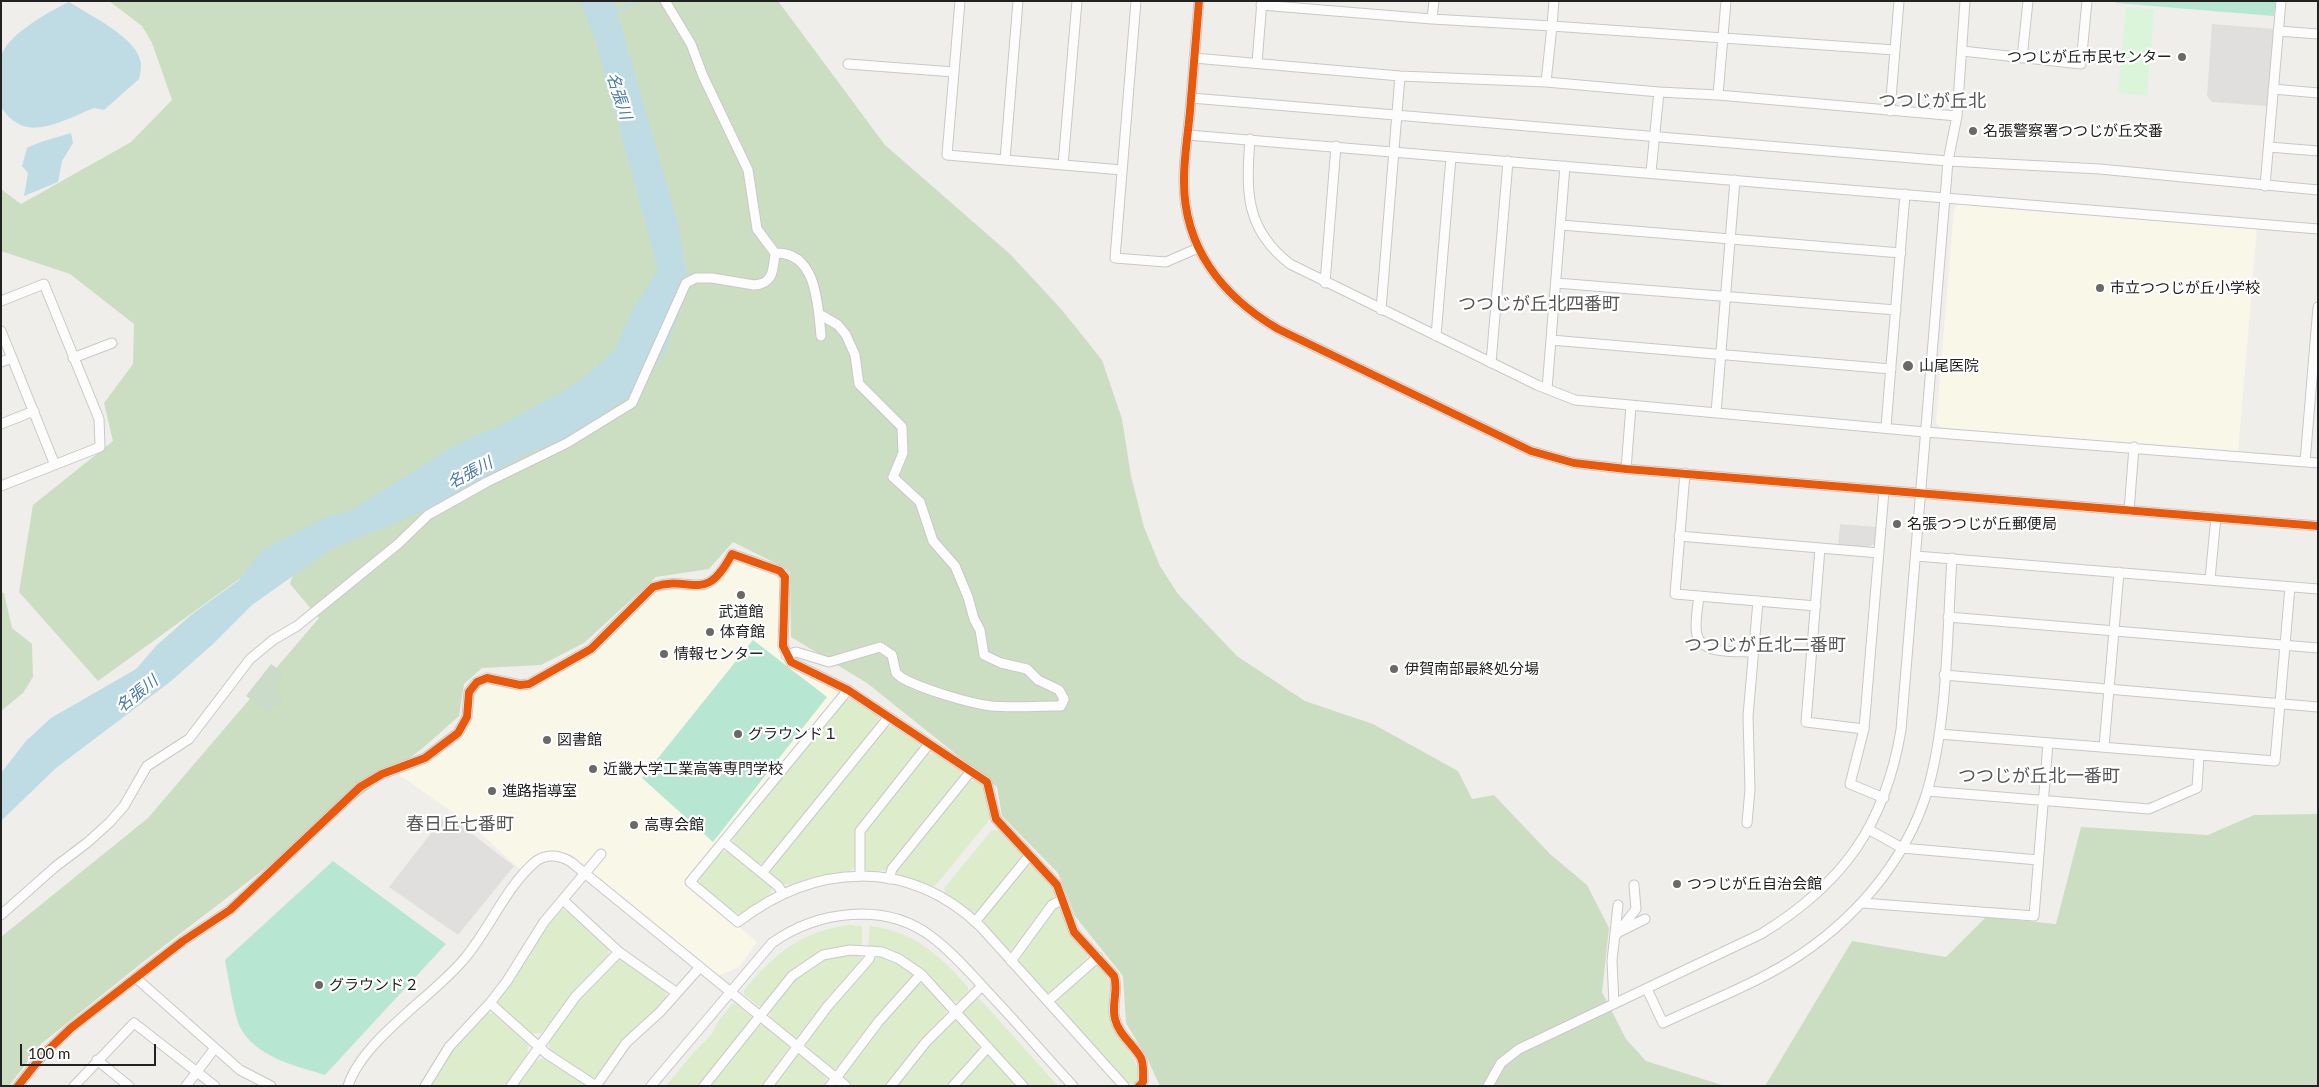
<!DOCTYPE html>
<html>
<head>
<meta charset="utf-8">
<style>
	body { margin:0 }
	#map { position:relative; width:2319px; height:1087px; overflow:hidden; background:#f0eeeb; font-family:Lato,sans-serif }
	canvas { display:block }
	.frame { position:absolute; inset:0; border:2px solid #222; pointer-events:none }
	.scale { position:absolute; left:20px; top:1044px; width:136px; height:22px; box-sizing:border-box; border:2px solid #222; border-top:0; padding-left:6px; font-size:15px; line-height:18px; white-space:nowrap; color:#222; -webkit-text-stroke:4px #fff; paint-order:stroke }
</style>
</head>
<body>
<div id="map">
<canvas width="2319" height="1087"></canvas>
<div class="frame"></div>
<div class="scale">100 m</div>
</div>
<script>
const ctx = document.querySelector('canvas').getContext('2d');
ctx.lineJoin = 'round';
function fillPath(path, color) {
  ctx.fillStyle = color;
  ctx.fill(path, 'evenodd');
}
function trace(path, color, width, dash) {
  ctx.strokeStyle = color;
  ctx.lineWidth = width;
  ctx.lineCap = dash ? 'butt' : 'round';
  ctx.setLineDash(dash || []);
  ctx.stroke(path);
}
function label(font, color, halo, rows, align = 'center') {
  ctx.font = font + ' Lato,"Noto Sans JP",sans-serif';
  ctx.lineWidth = 4.5;
  ctx.setLineDash([]);
  ctx.textBaseline = 'middle';
  ctx.strokeStyle = halo;
  ctx.fillStyle = color;
  for (const [text, x, y, turn = 0] of rows) {
    ctx.save();
    ctx.translate(x, y);
    ctx.rotate((+turn || 0) * Math.PI / 180);
    ctx.textAlign = isNaN(turn) ? turn : align;
    if (halo) ctx.strokeText(text, 0, 0);
    ctx.fillText(text, 0, 0);
    ctx.restore();
  }
}
const education = new Path2D(`
	M 1962,203 L 2257,228 L 2238,452 L 1942,428 L 1936,424 L 1954,210 L 1956,205 Z
	M 739,562 L 776,576 L 780,581 L 780,652 L 782,657 L 788,665 L 836,690 L 837,696 L 685,881 L 757,942 L 739,967 L 718,976 L 576,859 L 557,851 L 545,851 L 532,858 L 521,870 L 471,825 L 398,774 L 428,761 L 463,735 L 469,725 L 477,689 L 488,684 L 532,687 L 549,679 L 594,653 L 656,592 L 714,586 L 725,577 L 732,564 Z`);
const grass = new Path2D(`
	M 852,698 L 878,715 L 879,722 L 764,863 L 758,864 L 733,845 L 733,837 L 845,700 Z
	M 892,726 L 919,743 L 920,749 L 859,824 L 855,835 L 855,867 L 850,871 L 816,876 L 789,885 L 782,884 L 771,875 L 770,868 L 886,728 Z
	M 934,753 L 960,770 L 961,777 L 886,870 L 869,872 L 864,867 L 865,831 L 928,754 Z
	M 976,780 C 987,787 993,807 990,819 L 936,885 L 929,887 L 898,876 L 896,869 L 968,782 Z
	M 992,830 L 998,830 L 1021,853 L 1021,859 L 978,912 L 971,913 L 945,895 L 944,888 Z
	M 728,851 L 772,887 L 771,893 L 742,914 L 735,913 L 700,885 L 699,878 L 721,852 Z
	M 1025,865 L 1032,866 L 1053,887 L 1055,895 L 1031,924 L 1014,951 L 1007,950 L 984,924 L 984,918 Z
	M 1054,908 L 1061,910 L 1071,935 L 1087,953 L 1087,959 L 1051,992 L 1045,993 L 1019,964 C 1020,951 1045,919 1054,908 Z
	M 562,909 L 570,913 L 608,947 L 609,955 L 567,1001 L 548,1027 L 541,1033 L 531,1034 L 499,1006 L 498,1000 L 521,968 L 547,925 Z
	M 849,925 L 862,926 L 862,945 C 812,945 790,969 762,1006 L 758,1006 L 744,994 L 744,990 C 776,953 799,932 849,925 Z
	M 870,926 C 912,930 942,957 968,987 L 968,993 L 959,1001 L 952,1001 C 925,971 909,954 868,946 Z
	M 860,954 L 863,960 L 825,1003 L 801,1037 L 793,1038 L 770,1017 C 770,1008 775,1004 780,997 C 802,967 824,956 860,954 Z
	M 882,956 L 898,962 L 912,971 L 912,978 L 876,1018 L 838,1068 L 832,1069 L 807,1049 L 806,1042 L 844,992 L 875,959 Z
	M 621,959 L 665,990 L 667,997 L 658,1009 L 625,1038 L 595,1077 L 589,1077 L 552,1053 L 549,1047 L 549,1040 L 581,996 L 615,961 Z
	M 1093,966 L 1099,966 C 1120,989 1104,998 1112,1024 C 1118,1044 1136,1052 1139,1075 L 1135,1084 L 1127,1083 L 1057,1005 L 1057,998 Z
	M 918,983 L 925,984 L 946,1008 L 946,1013 L 916,1046 L 885,1086 L 853,1086 L 845,1079 L 844,1073 L 872,1036 Z
	M 973,999 L 980,999 L 1058,1086 L 1028,1086 L 964,1015 L 964,1007 Z
	M 732,1004 L 736,1004 L 751,1016 L 752,1020 L 706,1077 L 698,1086 L 666,1086 L 693,1053 L 712,1034 L 719,1020 Z
	M 487,1013 L 493,1013 L 528,1044 C 531,1058 513,1075 505,1086 L 429,1086 L 452,1050 Z
	M 951,1020 L 957,1020 L 979,1043 L 978,1051 L 947,1086 L 896,1086 Z
	M 764,1024 L 788,1044 L 789,1052 L 762,1086 L 709,1086 L 758,1025 Z
	M 801,1055 L 827,1075 L 824,1086 L 773,1086 L 796,1056 Z
	M 985,1056 L 992,1056 L 1012,1079 L 1013,1086 L 959,1086 Z
	M 544,1058 L 584,1083 L 586,1086 L 515,1086 L 533,1062 Z`);
const forest = new Path2D(`
	M 109,1 L 778,1 L 885,145 L 1010,254 L 1062,310 L 1102,360 L 1122,419 L 1131,476 L 1144,527 L 1160,566 L 1178,594 L 1237,656 L 1305,701 L 1373,724 L 1458,771 L 1472,799 L 1494,795 L 1550,854 L 1587,885 L 1609,928 L 1602,992 L 1626,1039 L 1646,1061 L 1725,1086 L 1160,1086 L 1147,1058 L 1126,1023 L 1123,976 L 1075,916 L 1058,873 L 1002,816 L 997,787 L 867,683 L 791,637 L 790,573 L 785,568 L 733,542 L 709,569 L 656,577 L 584,643 L 541,665 L 482,668 L 464,684 L 459,716 L 424,747 L 143,962 L 41,1044 L 9,1086 L 1,1086 L 1,937 L 148,818 L 319,618 L 290,584 L 307,530 L 98,681 L 19,592 L 33,505 L 113,441 L 104,403 L 133,364 L 134,324 L 70,274 L 1,251 L 1,189 L 21,204 L 131,142 L 172,100 L 152,43 L 142,26 Z
	M 1,592 L 4,593 L 12,628 L 32,644 L 33,677 L 23,693 L 1,711 Z
	M 2318,814 L 2318,1086 L 1765,1086 L 1852,941 L 1946,957 L 1986,917 L 2056,924 L 2081,827 L 2208,835 L 2254,815 Z`);
const cemetery = new Path2D(`
	M 271,664 L 285,674 L 275,688 L 284,700 L 268,712 L 246,696 Z`);
const park = new Path2D(`
	M 2126,7 L 2154,10 L 2147,96 L 2118,93 Z`);
const pitch = new Path2D(`
	M 2116,1 L 2276,1 L 2274,16 L 2116,3 Z
	M 753,640 L 827,697 L 713,842 L 642,778 Z
	M 333,861 L 446,944 L 325,1075 C 296,1066 255,1057 240,1027 C 234,1015 228,975 225,960 Z`);
const parking = new Path2D(`
	M 2212,24 L 2275,29 L 2268,106 L 2212,102 L 2207,96 Z
	M 1840,524 L 1877,527 L 1875,543 L 1869,547 L 1838,545 Z
	M 446,814 L 514,866 L 458,935 L 389,887 Z`);
const water = new Path2D(`
	M 580,1 L 614,1 L 677,220 L 689,285 L 665,352 L 632,394 L 589,424 L 558,442 L 526,454 L 434,507 L 331,549 L 252,605 L 213,644 L 170,682 L 56,768 L 1,821 L 1,773 L 26,741 L 51,718 L 136,669 L 157,645 L 191,615 L 239,580 L 262,550 L 328,516 L 348,512 L 459,443 L 503,424 L 570,387 L 601,363 L 616,348 L 631,312 L 658,270 L 595,39 Z
	M 69,2 C 89,15 139,38 141,64 C 141,69 140,75 139,79 L 104,110 L 94,108 C 62,120 26,146 1,107 C 1,92 0,72 1,57 C 6,35 50,11 69,2 Z
	M 71,133 L 73,143 L 62,161 L 58,182 L 24,196 L 28,173 L 22,166 L 27,148 C 40,141 56,138 71,133 Z`);
const stream = new Path2D(`
	M 614,12 L 640,1`);
const minor = new Path2D(`
	M 960,1 L 947,155 L 1122,170
	M 1136,1 L 1115,258 L 1166,262 L 1198,248
	M 1199,1 C 1196,38 1193,75 1190,111 C 1188,134 1184,157 1184,179 C 1183,247 1222,296 1278,329 L 1531,451 L 1574,463 L 1626,469 L 2318,526
	M 1434,1 L 1432,19 L 1552,26 L 1554,1
	M 1261,5 L 1432,19
	M 2278,31 L 2318,34
	M 1962,51 L 2081,64 L 2087,1
	M 1194,58 L 1400,76 L 1546,82 L 1659,92 L 1718,95 L 1957,116
	M 2022,58 L 2028,1
	M 1257,63 L 1262,1
	M 848,64 L 954,72
	M 1546,82 L 1552,26 L 1895,50
	M 2273,89 L 2318,93
	M 1718,95 L 1726,1
	M 1191,98 L 1948,161 L 2100,169 L 2318,190
	M 1890,111 L 1899,1
	M 1188,135 L 2318,229
	M 1250,139 C 1246,192 1245,229 1290,264 L 1537,385 L 1575,400 L 1925,432 L 2318,463
	M 2269,147 L 2318,151
	M 1005,160 L 1018,1
	M 1063,165 L 1077,1
	M 1651,172 L 1659,92
	M 2265,186 L 2281,1
	M 1561,225 L 1901,253
	M 775,253 C 817,251 818,306 821,336
	M 1325,283 L 1336,146
	M 1556,283 L 1896,310
	M 1,301 L 44,284 L 99,419 L 100,447 L 1,486
	M 1381,310 L 1400,76
	M 1,331 L 12,358 L 1,362
	M 1436,336 L 1451,157
	M 1551,340 L 1891,369
	M 12,358 L 55,465
	M 73,358 L 112,343
	M 1491,363 L 1508,161
	M 1547,389 L 1565,166
	M 1716,413 L 1735,180
	M 1,424 L 34,411
	M 1886,427 L 1905,194
	M 2305,462 L 2318,307
	M 1626,469 L 1631,406
	M 1685,473 L 1675,594 L 1816,606
	M 2129,511 L 2134,447
	M 1679,536 L 1879,553
	M 1820,548 L 1806,722 L 1864,729
	M 1916,556 L 2318,589
	M 2210,579 L 2216,517
	M 1699,596 C 1698,607 1694,624 1697,635 C 1702,655 1738,651 1753,652
	M 1948,617 L 2318,648
	M 786,655 L 796,652 L 829,662 L 880,647 L 892,655 L 896,673 L 902,678 C 922,689 968,703 991,706 C 1013,708 1035,706 1057,706 L 1061,706 L 1064,699 L 1059,690 L 1038,680 L 1027,669 L 1001,663 L 984,655 L 980,630 L 974,619 L 968,597 L 955,566 L 933,541 L 920,502 L 893,477 L 903,453 L 902,427 L 859,384 L 855,355 L 846,335 L 838,325 L 819,314
	M 1944,675 L 2318,707
	M 848,690 L 690,882 L 738,922 C 814,863 908,857 981,927 L 1124,1086
	M 1939,734 L 2275,761 L 2290,587
	M 2104,747 L 2119,572
	M 1927,791 L 2149,809 L 2197,788 L 2199,756
	M 1884,798 L 1850,784 L 1864,729 L 1884,491
	M 1747,823 L 1750,789 L 1748,716 L 1758,601
	M 1868,829 L 1902,848 L 2038,860
	M 724,842 L 778,886 L 782,892
	M 762,873 L 888,718
	M 860,876 L 860,831 L 929,744
	M 889,879 L 892,869 L 971,771
	M 563,900 L 619,952 L 677,993
	M 1862,903 L 2034,916 L 2048,743
	M 1,915 L 55,867 L 88,842 L 110,822 L 124,806 L 147,766 L 189,739 L 250,659 L 273,640 L 297,626 L 398,544 L 428,515 L 487,482 L 567,443 L 632,403 L 686,283 L 696,278 L 712,278 L 754,285 C 774,284 773,269 775,253 L 757,229 L 748,170 L 703,76 L 691,44 L 665,1
	M 975,922 L 1029,856
	M 1621,931 L 1645,919
	M 1617,934 L 1636,909 L 1634,885
	M 1011,961 L 1052,905 L 1062,900
	M 136,978 L 240,1070 L 271,1086
	M 1647,989 L 1663,1023 C 1705,1003 1750,986 1789,962 C 1852,923 1905,863 1927,792 C 1948,721 1947,632 1952,558
	M 1048,1001 L 1098,957
	M 490,1003 L 547,1054 L 596,1086
	M 1614,1004 L 1612,961 L 1618,905
	M 97,1060 L 129,1086
	M 18,1086 L 42,1056 L 71,1028 L 183,941 L 230,910 L 360,787 L 382,774 L 425,758 L 458,733 L 467,717 L 469,692 L 477,682 L 487,678 L 520,685 L 529,684 L 591,649 L 653,587 C 694,574 704,606 732,554 L 780,571 L 785,577 L 783,646 L 791,662 L 848,690 L 987,782 L 996,819 L 1057,885 L 1074,932 L 1114,976 C 1119,990 1111,1004 1115,1019 C 1119,1035 1133,1044 1141,1058 C 1144,1064 1143,1075 1143,1082 L 1139,1086
	M 74,1086 L 134,1023 L 215,1086
	M 186,1086 L 215,1048
	M 348,1086 C 363,1039 433,997 465,958 C 490,928 506,887 535,862 C 546,853 560,855 571,862 L 846,1086
	M 425,1086 L 449,1047 L 490,1003 L 507,981 L 544,922 L 601,854
	M 511,1086 L 576,996 L 619,952
	M 596,1086 L 626,1043 L 660,1012 L 700,967
	M 651,1086 L 772,943 C 817,911 885,901 932,937 C 957,956 977,981 999,1004 C 1024,1031 1048,1059 1073,1086
	M 704,1086 L 792,976 L 823,955 L 850,950 L 882,952 L 899,959 L 921,974 L 1023,1086
	M 768,1086 L 827,1007 L 869,959 L 872,951
	M 830,1086 L 879,1021 L 921,974
	M 891,1086 L 926,1042 L 982,986
	M 953,1086 L 988,1047
	M 1488,1086 L 1501,1063 L 1519,1049 L 1761,934 C 1843,884 1885,825 1901,730 L 1948,161 L 1957,116 L 1965,1`);
const cycleway = new Path2D(`
	M 1199,1 C 1196,38 1193,75 1190,111 C 1188,134 1184,157 1184,179 C 1183,247 1222,296 1278,329 L 1531,451 L 1574,463 L 1626,469 L 2318,526
	M 18,1086 L 42,1056 L 71,1028 L 183,941 L 230,910 L 360,787 L 382,774 L 425,758 L 458,733 L 467,717 L 469,692 L 477,682 L 487,678 L 520,685 L 529,684 L 591,649 L 653,587 C 694,574 704,606 732,554 L 780,571 L 785,577 L 783,646 L 791,662 L 848,690 L 987,782 L 996,819 L 1057,885 L 1074,932 L 1114,976 C 1119,990 1111,1004 1115,1019 C 1119,1035 1133,1044 1141,1058 C 1144,1064 1143,1075 1143,1082 L 1139,1086`);
const markers = [
	[2182,57,5,"#6a6968"],
	[1973,131,5,"#6a6968"],
	[2100,288,5,"#6a6968"],
	[1908,366,6,"#6a6968"],
	[1897,524,5,"#6a6968"],
	[741,595,5,"#6a6968"],
	[710,632,5,"#6a6968"],
	[664,654,5,"#6a6968"],
	[1394,669,5,"#6a6968"],
	[738,734,5,"#6a6968"],
	[547,740,5,"#6a6968"],
	[593,769,5,"#6a6968"],
	[492,791,5,"#6a6968"],
	[634,825,5,"#6a6968"],
	[1677,884,5,"#6a6968"],
	[319,985,5,"#6a6968"]
];
const poiNames = [
	["つつじが丘市民センター",2172,57,"right"],
	["名張警察署つつじが丘交番",1983,131],
	["市立つつじが丘小学校",2110,288],
	["山尾医院",1919,366],
	["名張つつじが丘郵便局",1907,524],
	["武道館",741,612,"center"],
	["体育館",720,632],
	["情報センター",674,654],
	["伊賀南部最終処分場",1404,669],
	["グラウンド１",748,734],
	["図書館",557,740],
	["近畿大学工業高等専門学校",603,769],
	["進路指導室",502,791],
	["高専会館",644,825],
	["つつじが丘自治会館",1687,884],
	["グラウンド２",329,985]
];
const waterNames = [
	["名張川",619,96,72],
	["名張川",470,473,-28],
	["名張川",137,694,-39]
];
const quarterNames = [
	["つつじが丘北",1932,101],
	["つつじが丘北四番町",1539,304],
	["つつじが丘北二番町",1765,645],
	["つつじが丘北一番町",2039,776],
	["春日丘七番町",460,824]
];
fillPath(education, '#f8f7e8');
fillPath(grass, '#ddeccb');
fillPath(forest, '#cbdec1');
fillPath(cemetery, '#cadbca');
fillPath(park, '#daf5da');
fillPath(pitch, '#b7e6d2');
fillPath(parking, '#e0dfde');
fillPath(water, '#bfdbe3');
trace(stream, '#bfdbe3', 2.5);
trace(minor, '#c9c8c7', 11);
trace(minor, '#fdfcfc', 9);
trace(cycleway, '#e8590c', 8);
for (const [x, y, r, color] of markers) {
  const dot = new Path2D();
  dot.arc(x, y, r, 0, 2 * Math.PI);
  ctx.fillStyle = color;
  ctx.fill(dot);
  trace(dot, '#fff', 2);
}
label('15px', '#222', '#fff', poiNames, 'left');
label('italic 16px', '#4a7aab', '#fff', waterNames);
label('18px', '#555', '#fff', quarterNames);
</script>
</body>
</html>
